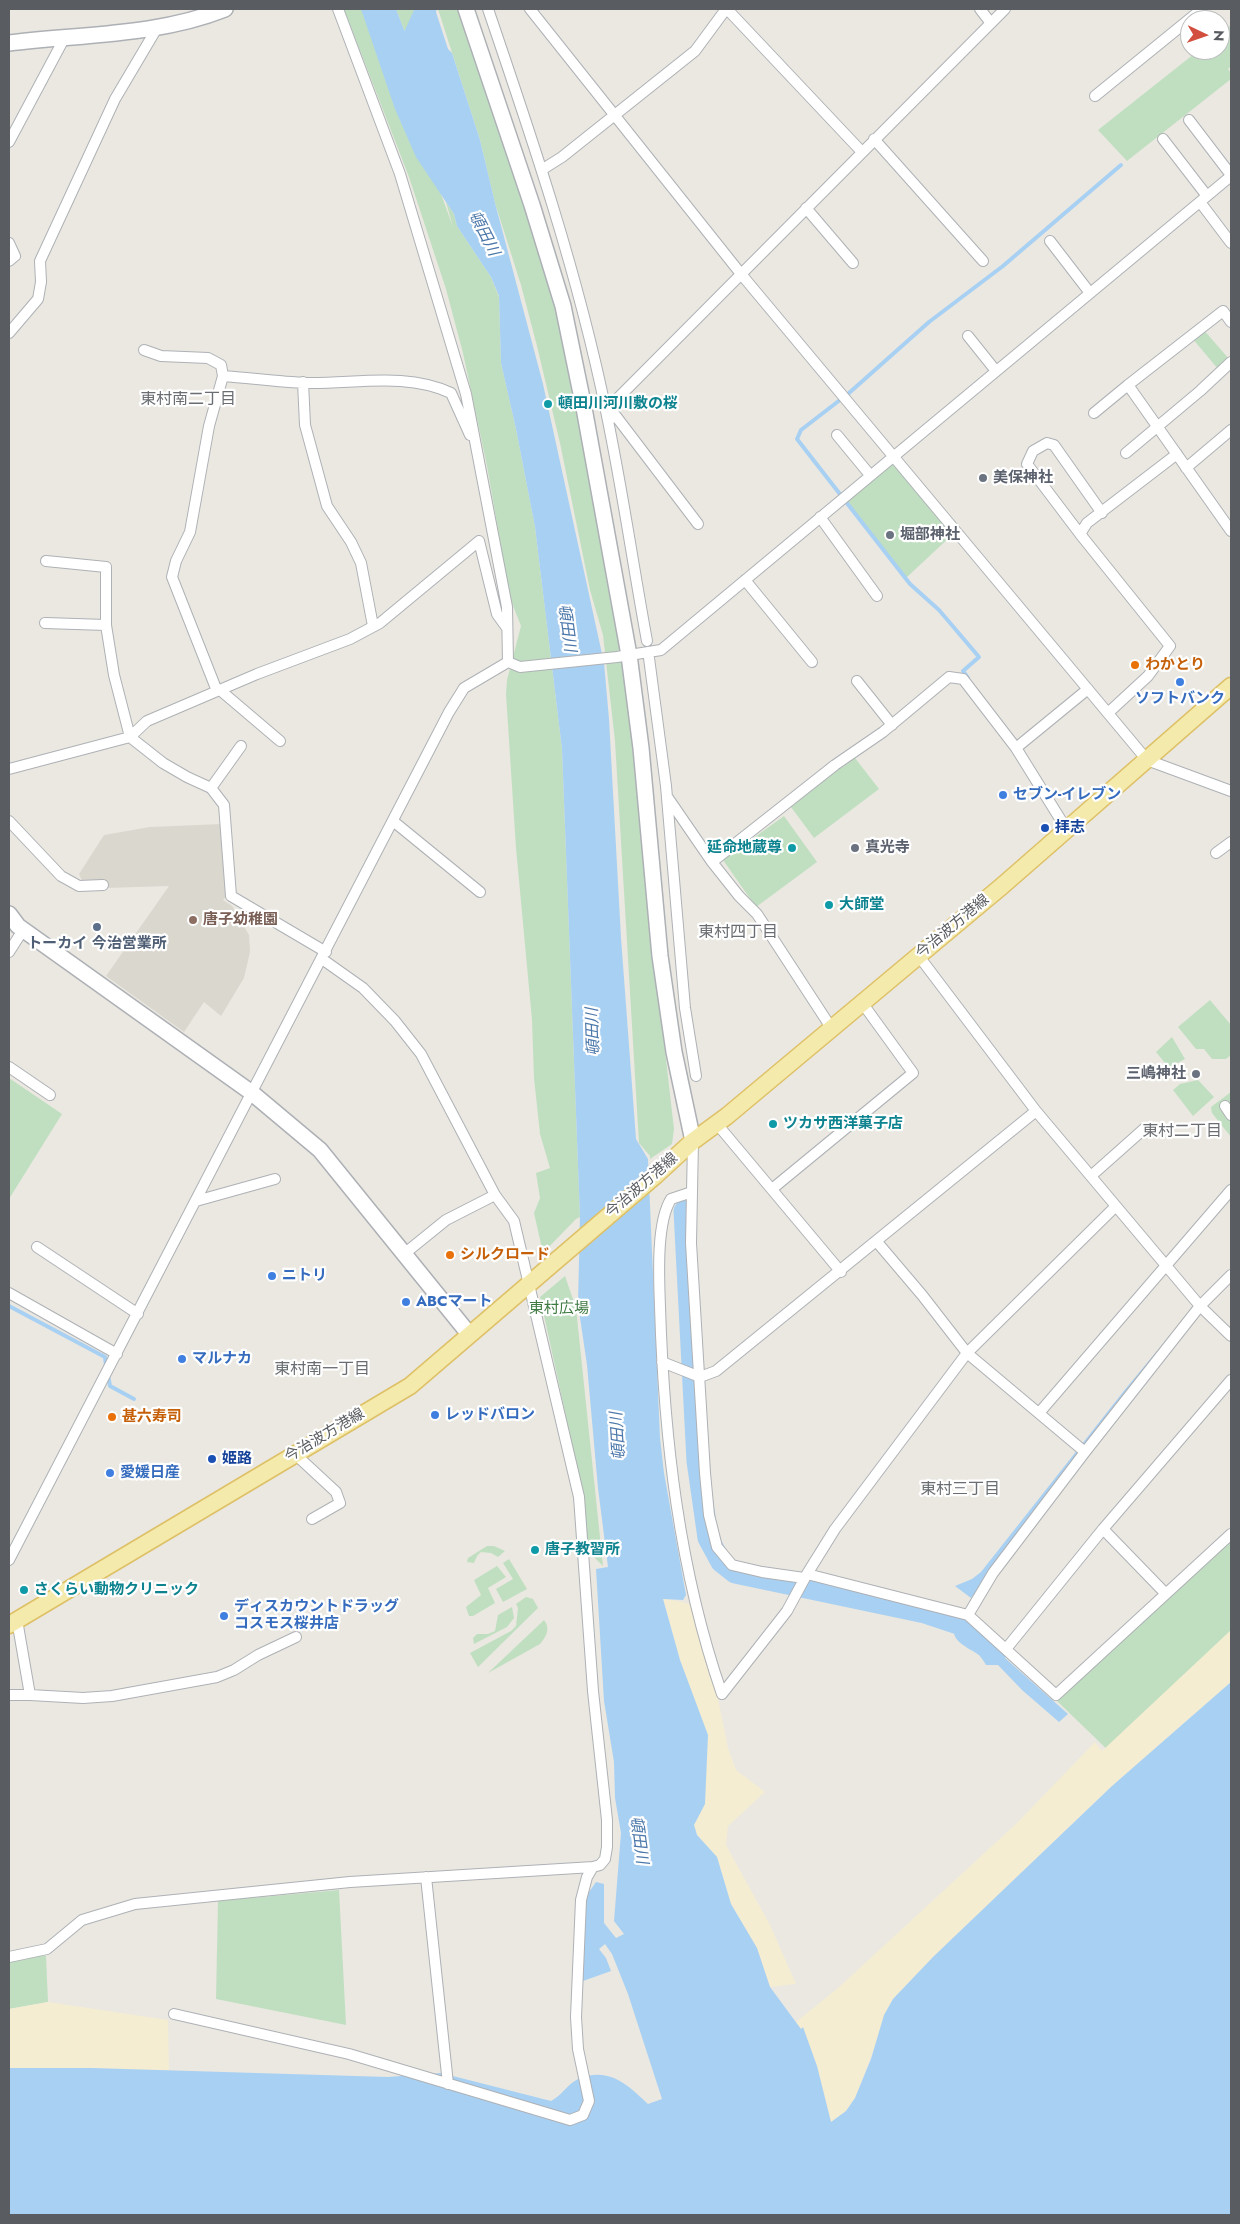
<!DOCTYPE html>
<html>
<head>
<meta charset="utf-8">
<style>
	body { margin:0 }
	#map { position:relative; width:1240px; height:2224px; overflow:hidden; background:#eae8e1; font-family:Jost,sans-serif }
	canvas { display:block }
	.frame { position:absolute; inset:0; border:10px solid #595c60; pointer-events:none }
	.north { position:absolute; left:1180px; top:10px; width:50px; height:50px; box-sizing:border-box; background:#fff; border:1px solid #bdbebf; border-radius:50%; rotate:93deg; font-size:14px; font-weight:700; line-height:20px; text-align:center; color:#595c60 }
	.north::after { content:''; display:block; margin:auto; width:18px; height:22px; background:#d24f3f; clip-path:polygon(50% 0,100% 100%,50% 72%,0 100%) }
</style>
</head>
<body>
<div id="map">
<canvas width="1240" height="2224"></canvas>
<div class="frame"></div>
<div class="north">N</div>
</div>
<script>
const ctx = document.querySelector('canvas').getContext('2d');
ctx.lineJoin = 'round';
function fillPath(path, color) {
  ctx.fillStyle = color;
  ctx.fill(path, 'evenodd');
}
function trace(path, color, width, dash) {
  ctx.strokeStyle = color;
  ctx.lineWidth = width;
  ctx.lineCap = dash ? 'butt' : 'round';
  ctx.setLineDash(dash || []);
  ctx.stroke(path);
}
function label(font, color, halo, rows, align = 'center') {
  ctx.font = font + ' Jost,"Noto Sans JP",sans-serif';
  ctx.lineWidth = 4.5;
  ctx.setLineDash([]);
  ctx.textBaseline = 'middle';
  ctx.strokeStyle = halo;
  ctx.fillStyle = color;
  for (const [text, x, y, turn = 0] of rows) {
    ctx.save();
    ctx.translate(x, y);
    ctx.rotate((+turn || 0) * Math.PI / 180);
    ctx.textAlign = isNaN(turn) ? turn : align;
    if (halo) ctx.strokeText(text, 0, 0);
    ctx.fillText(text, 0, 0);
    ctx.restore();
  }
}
const education = new Path2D(`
	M 222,824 L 228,895 L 223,900 L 232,906 L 249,935 L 250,952 L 244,978 L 221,1016 L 204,1002 L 184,1032 L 106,976 L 169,886 L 106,888 L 83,883 L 79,874 L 104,835 L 150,827 Z`);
const green = new Path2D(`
	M 344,9 L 374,9 L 453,227 L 446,202 L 454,214 L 457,226 L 491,277 L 499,297 L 501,363 L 516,429 L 535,527 L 562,749 L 580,1217 L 576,1219 L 543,1253 L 534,1213 L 540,1198 L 536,1173 L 550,1168 L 540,1134 L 534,1078 L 532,1020 L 516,848 L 506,694 L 507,680 L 521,626 L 510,598 L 487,466 L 463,353 L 446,289 L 409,177 Z
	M 396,9 L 416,9 L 415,36 L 404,30 Z
	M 438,9 L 457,9 L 514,167 L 562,330 L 597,505 L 630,699 L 659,999 L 674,1129 L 672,1144 L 650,1159 L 650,1156 L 639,1143 L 615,741 L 603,635 L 590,590 L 560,443 L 537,346 L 521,285 L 495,203 L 480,140 Z
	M 1231,25 L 1231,66 L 1228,69 L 1231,73 L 1231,79 L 1127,161 L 1098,130 L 1199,50 L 1220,50 L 1220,34 Z
	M 1203,329 L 1229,359 L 1218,369 L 1192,338 Z
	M 892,461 L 953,534 L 906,578 L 846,500 Z
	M 855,758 L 879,789 L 814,838 L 788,803 L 831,771 L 843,767 Z
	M 784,816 L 817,862 L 756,907 L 723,860 Z
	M 1210,1000 L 1231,1025 L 1231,1055 L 1226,1059 L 1212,1059 L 1204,1049 L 1196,1049 L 1178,1027 Z
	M 1172,1037 L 1185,1059 L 1169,1068 L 1156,1052 Z
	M 9,1078 L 62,1114 L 9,1199 Z
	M 1198,1080 L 1214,1097 L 1193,1116 L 1173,1090 L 1180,1084 Z
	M 1231,1092 L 1231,1137 L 1212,1113 L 1211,1107 Z
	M 565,1276 L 576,1308 L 603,1566 L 587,1550 L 578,1472 L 540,1297 Z
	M 1231,1540 L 1231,1664 L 1115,1757 L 1057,1701 Z
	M 487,1546 L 494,1546 L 505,1551 L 498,1557 L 491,1553 L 481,1552 L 477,1556 L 474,1563 L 467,1562 L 468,1558 Z
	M 509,1559 L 527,1589 L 503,1602 L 496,1589 L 513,1579 L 503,1563 Z
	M 497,1566 L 506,1577 L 488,1588 L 495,1603 L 473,1616 L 469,1616 L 466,1607 L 481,1595 L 474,1580 Z
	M 526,1597 L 533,1599 L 538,1608 L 478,1667 L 470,1653 L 511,1631 L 516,1626 L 518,1608 L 516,1604 Z
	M 512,1607 L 514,1618 L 507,1627 L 474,1644 L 473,1638 L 477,1634 L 488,1634 L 495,1631 L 498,1615 Z
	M 544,1620 C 551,1629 546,1637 540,1644 L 488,1673 Z
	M 339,1890 L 346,2025 L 216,1999 L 218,1901 Z
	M 9,1955 L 46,1956 L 48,2002 L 9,2009 Z`);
const sand = new Path2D(`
	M 663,1598 L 690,1604 L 718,1699 L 728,1748 L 736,1770 L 765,1792 L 728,1826 L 726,1845 L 770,1925 L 796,1984 L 770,1987 L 757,1948 L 731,1904 L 717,1857 L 697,1835 L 694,1825 L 705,1804 L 680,1660 Z
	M 1231,1630 L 1231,1682 L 1112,1786 L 933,1957 L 893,1999 L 855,2098 L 846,2111 L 831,2122 L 817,2066 L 796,2022 L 838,1988 L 1017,1823 L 1095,1742 L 1102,1751 Z
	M 48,2002 L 168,2020 L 169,2070 L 9,2069 L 9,2009 Z`);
const water = new Path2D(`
	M 361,9 L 396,9 L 404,30 L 413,39 L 415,36 L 416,9 L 435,9 L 448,49 L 452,53 L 480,140 L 495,203 L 543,384 L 604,663 L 609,719 L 621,938 L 636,1139 L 648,1159 L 660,1438 L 664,1473 L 686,1595 L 683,1600 L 663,1599 L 680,1660 L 708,1735 L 705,1804 L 694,1825 L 697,1835 L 717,1857 L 731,1904 L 757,1948 L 770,1987 L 801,2029 L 803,2027 L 817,2066 L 831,2122 L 846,2111 L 855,2098 L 871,2059 L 884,2015 L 893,1999 L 933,1957 L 1112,1786 L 1231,1682 L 1231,2215 L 9,2215 L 9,2068 L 92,2068 L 388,2077 L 441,2073 L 551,2101 C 561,2096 568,2084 578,2079 C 609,2066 628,2085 648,2104 L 662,2099 L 628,1994 L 612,1954 L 605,1944 L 599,1949 L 606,1958 L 611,1971 L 583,1981 L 583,1946 L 587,1895 L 596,1882 L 604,1884 L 604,1923 L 616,1938 L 624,1934 L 614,1921 L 621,1833 L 615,1798 L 614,1762 L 604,1701 L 596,1569 L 608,1567 L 598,1488 L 587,1365 L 578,1304 L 580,1217 L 562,749 L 535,527 L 516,429 L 501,363 L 499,296 L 491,277 L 457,226 L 454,214 L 416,157 L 395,109 Z
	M 1171,1334 L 1173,1337 L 997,1562 L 971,1598 L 955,1586 L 972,1579 L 981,1572 L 1123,1392 Z
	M 969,1620 L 1007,1655 L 1005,1658 L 1068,1714 L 1059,1722 L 1022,1690 L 998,1665 L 986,1665 C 984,1662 982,1658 979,1655 C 968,1647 948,1641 955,1623 Z`);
const stream = new Path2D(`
	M 968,678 L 963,671 L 979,657 L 939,610 L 910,584 L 797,439 L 801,430 L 849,393 L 929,322 L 1003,266 L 1121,165
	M 9,1306 L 105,1357 L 106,1366
	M 108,1375 L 110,1386 L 134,1399`);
const river = new Path2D(`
	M 406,67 L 407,51 L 426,9
	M 684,1211 L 697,1461 L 708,1538 L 721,1562 L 735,1573 L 925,1613 L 955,1623`);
const street = new Path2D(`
	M 338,9 L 400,174 L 466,394 L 507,607 L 508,662
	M 488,9 C 533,141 578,274 606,411 C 622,487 633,565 647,641
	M 530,9 L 741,274 L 1147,760 L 1231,791
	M 727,9 L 862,152
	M 980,9 L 990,22
	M 1095,96 L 1202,9
	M 1189,120 L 1231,175
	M 874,139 L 983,261
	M 1163,139 L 1207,196
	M 9,142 L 65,37
	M 543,169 L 562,157 L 695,51 L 726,9
	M 1200,202 L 1231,243
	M 806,208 L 853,263
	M 1050,241 L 1090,293
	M 9,243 L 15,256 L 9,261
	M 1231,322 L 1223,311 L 1128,385 L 1231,531
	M 9,333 L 38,299 L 41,282 L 40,261 L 115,99 L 157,28
	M 968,336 L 996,371
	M 144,350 L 161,356 L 208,358 L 221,365 L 223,376
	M 303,382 L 305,425 L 327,506 L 351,542 L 361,563 L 373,626
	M 612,411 L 698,524
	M 1094,413 L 1128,385
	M 612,418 L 612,404 L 1005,9
	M 837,435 L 870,475
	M 1126,453 L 1200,391 L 1231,362
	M 1186,468 L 1231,430
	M 820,517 L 877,596
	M 1080,534 L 1027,464 L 1033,451 L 1047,443 L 1054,445 L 1102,513
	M 46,561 L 106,567 L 106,625 L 114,675 L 130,737 L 163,763 L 187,777 L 211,788 L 224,805 L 231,896 L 326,952
	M 745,580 L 812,662
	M 45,623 L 106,625
	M 649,658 L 666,786 L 685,1008 L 696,1076
	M 857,681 L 892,725
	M 220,690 L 280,741
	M 217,691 L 172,577 L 176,561 L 190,532 L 209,426 L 223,376 C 251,378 279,382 307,383 C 355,384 406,372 451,393 L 470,435
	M 1108,713 L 1148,676 L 1170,646 L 1080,534 L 1087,523 L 1177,454
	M 9,769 L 130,737 L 147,721 L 257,674 L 350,639 L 380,623 L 479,541 L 497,614 L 507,628
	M 211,788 L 241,746
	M 668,798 L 712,862 L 739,896 L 757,914 L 832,1029
	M 9,821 L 61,876 L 79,886 L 103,885
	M 393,821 L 480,892
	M 1067,830 L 1016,748 L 1088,689
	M 1216,853 L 1231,842
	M 712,862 L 835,765 L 883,732 L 949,677 L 963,679 L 1016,748
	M 9,952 L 23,930
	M 918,955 L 1036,1111 L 1200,1306 L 1231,1336
	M 9,1067 L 50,1095
	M 1225,1106 L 1231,1115
	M 717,1124 L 841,1272
	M 693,1141 L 691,1243 L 705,1473 L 709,1515 L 717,1547 L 732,1565 L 762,1572 L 804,1578
	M 1091,1176 L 1145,1128
	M 772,1189 L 913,1073 L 863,1004
	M 692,1192 L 671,1199 C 656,1223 659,1278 660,1307 C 664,1438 679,1570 722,1694 L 787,1611 L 807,1574 L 835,1529 L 967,1353 L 1116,1206
	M 196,1201 L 275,1179
	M 877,1242 L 922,1295 L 967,1353 L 1085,1452
	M 37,1247 L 138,1314
	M 404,1254 L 446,1220 L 495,1195
	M 9,1293 L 117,1354
	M 662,1362 L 700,1377 L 716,1371 L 1036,1111
	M 1039,1413 L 1231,1190
	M 295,1454 L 336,1492 L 340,1503 L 312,1519
	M 1103,1529 L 1166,1594
	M 9,1560 L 449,712 L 464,688 L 508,662 L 520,667 L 617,657 L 661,650 L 1231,176
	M 807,1574 L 968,1615 L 1056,1695 L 1231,1534
	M 968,1615 L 993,1573 L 1085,1452 L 1200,1306 L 1231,1275
	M 1006,1649 L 1103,1529 L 1231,1380
	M 9,1695 L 30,1695 L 17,1620
	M 30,1695 L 83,1698 L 112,1696 L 217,1677 L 234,1670 L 258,1655 L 296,1637
	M 426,1877 L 448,2084
	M 9,1957 L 47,1949 L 82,1920 L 135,1904 L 350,1882 L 593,1867 L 600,1865 L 605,1859 L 607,1847 L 607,1820 L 593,1691 L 579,1497 L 514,1221 L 495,1195 L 421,1054 L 395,1021 L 363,988 L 322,959
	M 174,2014 L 349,2054 L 570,2120 L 583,2115 L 589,2101 L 578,2049 L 576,2017 L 581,1900 L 587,1877 L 593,1867`);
const secondary = new Path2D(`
	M 466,9 L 532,205 L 563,306 L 584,408 L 629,655 L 641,748 L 660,956 L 674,1052 L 693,1141
	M 9,43 C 81,34 157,36 225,9
	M 9,914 L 18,926 L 252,1093 L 320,1150 L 469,1334`);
const primary = new Path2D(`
	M 9,1625 L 410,1386 L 655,1176 L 693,1141 L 727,1116 L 1002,886 L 1231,686`);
const markers = [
	[548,404,5,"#0f9aa8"],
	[983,478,5,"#6b7280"],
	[890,535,5,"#6b7280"],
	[1135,665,5,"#e8710a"],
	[1180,682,5,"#3f7fe0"],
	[1003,795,5,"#3f7fe0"],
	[1045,828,5,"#1a4fb4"],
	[792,848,5,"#0f9aa8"],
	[855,848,5,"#6b7280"],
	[829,905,5,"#0f9aa8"],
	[193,920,5,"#8d6e63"],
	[97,927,5,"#5c6f8a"],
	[1196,1074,5,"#6b7280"],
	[773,1124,5,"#0f9aa8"],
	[450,1255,5,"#e8710a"],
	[272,1276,5,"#3f7fe0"],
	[406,1302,5,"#3f7fe0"],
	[182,1359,5,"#3f7fe0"],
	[435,1415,5,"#3f7fe0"],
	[112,1417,5,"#e8710a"],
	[212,1459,5,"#1a4fb4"],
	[110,1473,5,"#3f7fe0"],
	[535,1550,5,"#0f9aa8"],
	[24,1590,5,"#0f9aa8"],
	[224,1616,5,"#3f7fe0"]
];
const cultureNames = [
	["頓田川河川敷の桜",558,404],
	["延命地蔵尊",782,848,"right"],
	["大師堂",839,905],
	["ツカサ西洋菓子店",783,1124],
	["唐子教習所",545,1550],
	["さくらい動物クリニック",34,1590]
];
const worshipNames = [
	["美保神社",993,478],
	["堀部神社",900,535],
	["真光寺",865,848],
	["三嶋神社",1186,1074,"right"]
];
const foodNames = [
	["わかとり",1145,665],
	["シルクロード",460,1255],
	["甚六寿司",122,1417]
];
const shopNames = [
	["ソフトバンク",1180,699,"center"],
	["セブン-イレブン",1013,795],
	["ニトリ",282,1276],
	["ABCマート",416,1302],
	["マルナカ",192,1359],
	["レッドバロン",445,1415],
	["愛媛日産",120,1473],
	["ディスカウントドラッグ",234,1607],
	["コスモス桜井店",234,1624]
];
const transitNames = [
	["拝志",1055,828],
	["姫路",222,1459]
];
const educationNames = [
	["唐子幼稚園",203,920]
];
const streetNames = [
	["今治波方港線",953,927,-40],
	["今治波方港線",642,1186,-41],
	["今治波方港線",325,1436,-31]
];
const serviceNames = [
	["トーカイ 今治営業所",97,944]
];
const parkNames = [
	["東村広場",559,1309]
];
const waterNames = [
	["頓田川",483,234,63],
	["頓田川",566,628,82],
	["頓田川",594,1032,-92],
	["頓田川",619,1436,-94],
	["頓田川",638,1840,82]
];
const neighbourhoodNames = [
	["東村南二丁目",188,400],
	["東村四丁目",738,933],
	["東村二丁目",1182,1132],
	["東村南一丁目",322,1370],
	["東村三丁目",960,1490]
];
fillPath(education, '#dad7cf');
fillPath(green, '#c0dfc1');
fillPath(sand, '#f4edd2');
fillPath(water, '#a8d0f3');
trace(stream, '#a8d0f3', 4);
trace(river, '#a8d0f3', 21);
trace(street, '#aeb1b5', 12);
trace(secondary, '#adb0b5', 18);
trace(primary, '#dec066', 19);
trace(street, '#fff', 10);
trace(secondary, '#fff', 15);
trace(primary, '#f4eaac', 16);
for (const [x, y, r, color] of markers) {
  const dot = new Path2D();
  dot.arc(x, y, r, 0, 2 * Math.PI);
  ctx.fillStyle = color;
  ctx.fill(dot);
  trace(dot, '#fff', 2);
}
label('bold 15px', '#0d838f', '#fff', cultureNames, 'left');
label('bold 15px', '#5b616d', '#fff', worshipNames, 'left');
label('bold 15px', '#c56008', '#fff', foodNames, 'left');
label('bold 15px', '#366cbe', '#fff', shopNames, 'left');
label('bold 15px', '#164399', '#fff', transitNames, 'left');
label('bold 15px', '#785e54', '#fff', educationNames, 'left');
label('15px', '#595c60', '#fff', streetNames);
label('bold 15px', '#4e5e75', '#fff', serviceNames);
label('15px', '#3e7a42', '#fff', parkNames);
label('italic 16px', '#4c78aa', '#fff', waterNames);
label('16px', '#6a6e72', '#fff', neighbourhoodNames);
</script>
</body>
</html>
